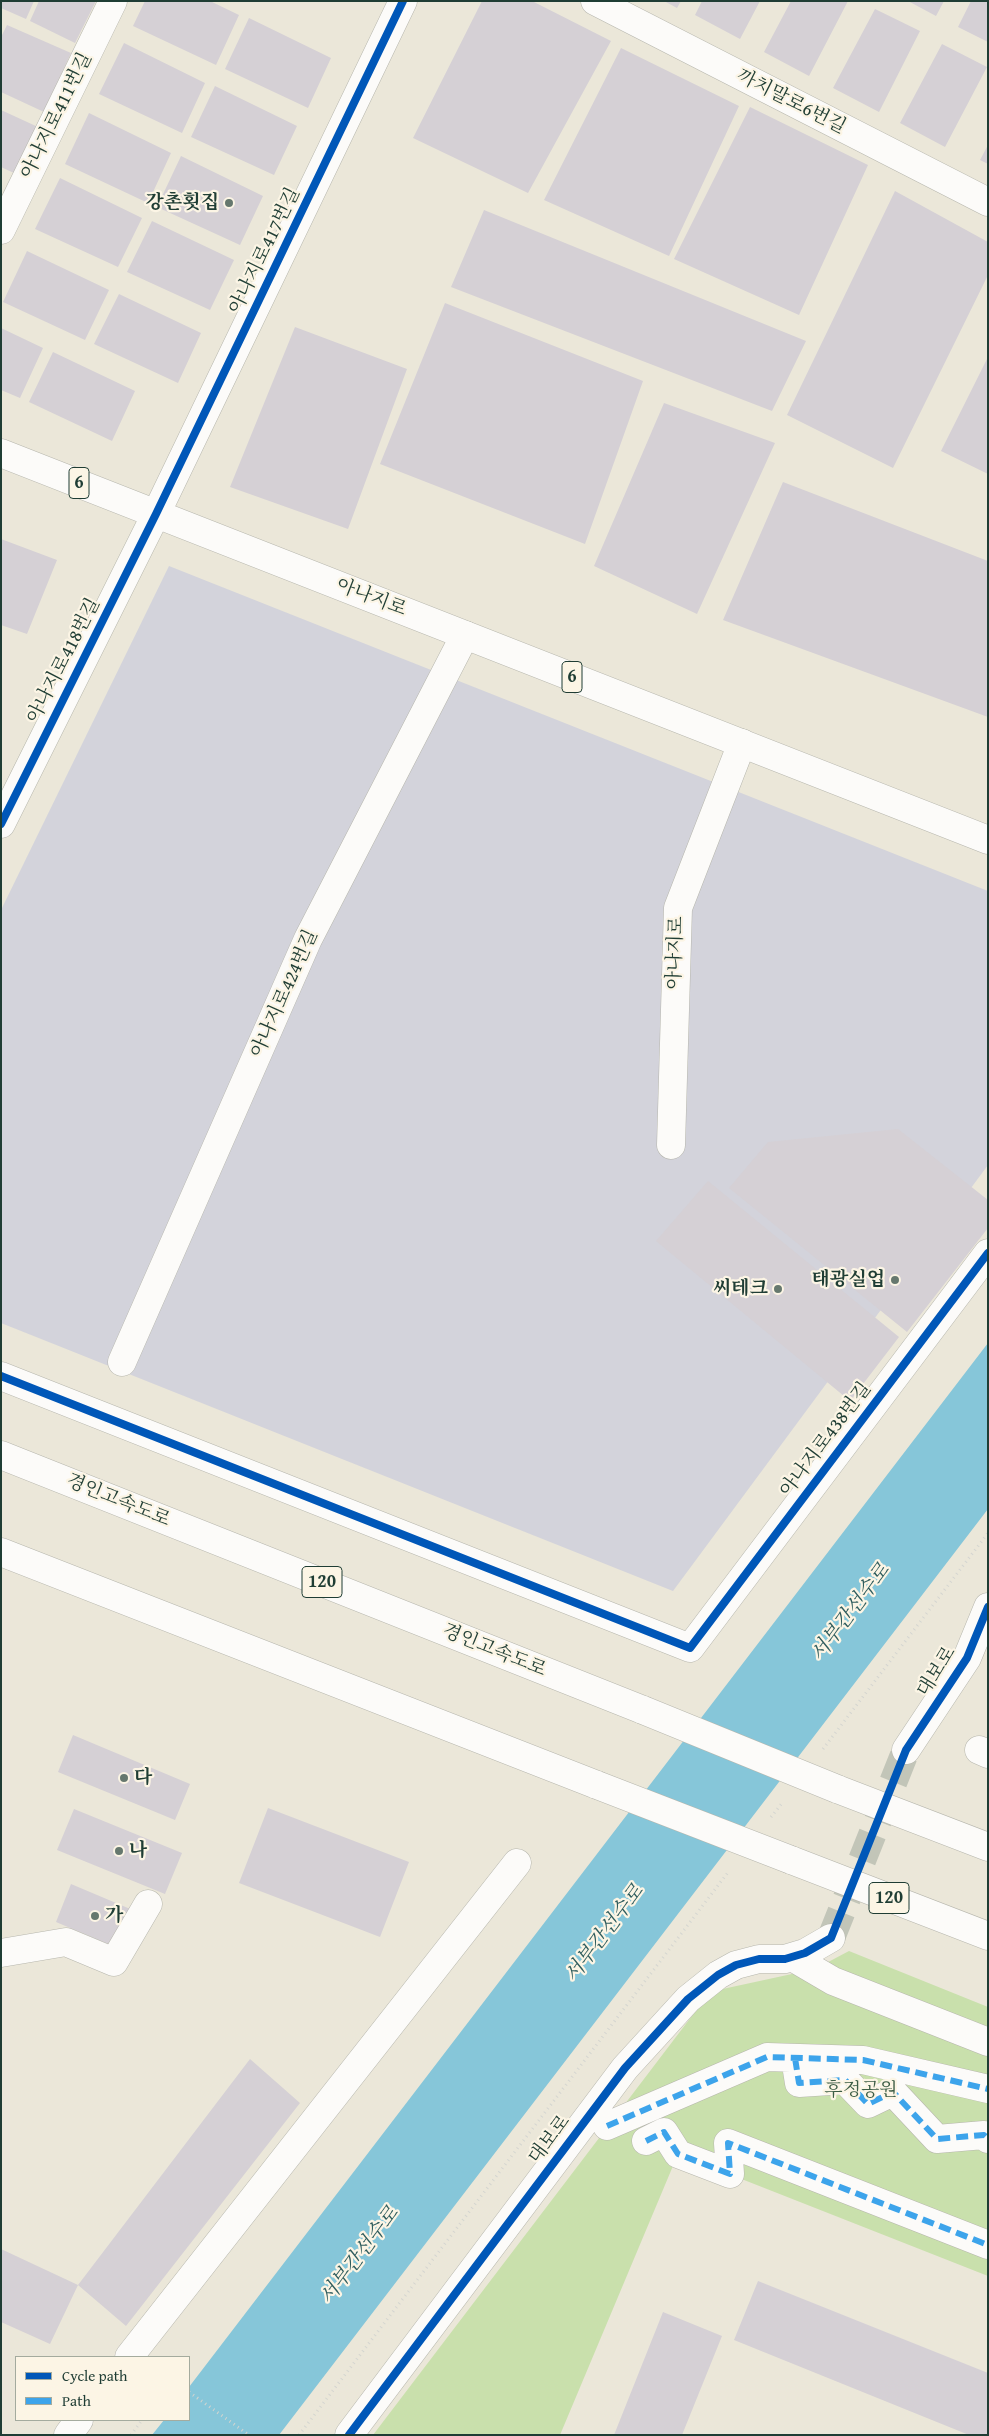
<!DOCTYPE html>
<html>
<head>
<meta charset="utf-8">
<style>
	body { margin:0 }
	#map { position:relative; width:989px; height:2436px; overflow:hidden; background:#ebe7d9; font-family:"Gentium Book Plus",serif }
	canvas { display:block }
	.frame { position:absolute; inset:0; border:2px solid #1f3d34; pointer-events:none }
	.legend { position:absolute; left:15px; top:2356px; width:175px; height:65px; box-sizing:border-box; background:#fcf5e5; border:1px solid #a4ab9e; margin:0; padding:6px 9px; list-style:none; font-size:15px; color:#1f3d34 }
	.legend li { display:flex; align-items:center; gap:10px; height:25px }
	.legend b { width:25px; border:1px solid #a4ab9e }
</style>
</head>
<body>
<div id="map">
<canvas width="989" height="2436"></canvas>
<div class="frame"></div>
<ul class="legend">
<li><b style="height:6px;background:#0057b8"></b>Cycle path</li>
<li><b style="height:6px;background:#3da4eb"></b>Path</li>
</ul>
</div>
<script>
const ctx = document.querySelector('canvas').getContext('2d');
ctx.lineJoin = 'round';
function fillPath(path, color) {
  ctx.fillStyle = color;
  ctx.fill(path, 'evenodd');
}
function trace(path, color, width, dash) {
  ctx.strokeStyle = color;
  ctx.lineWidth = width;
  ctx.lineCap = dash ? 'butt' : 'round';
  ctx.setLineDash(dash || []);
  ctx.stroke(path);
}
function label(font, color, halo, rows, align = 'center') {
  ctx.font = font + ' "Gentium Book Plus","Noto Serif KR",serif';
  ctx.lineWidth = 4.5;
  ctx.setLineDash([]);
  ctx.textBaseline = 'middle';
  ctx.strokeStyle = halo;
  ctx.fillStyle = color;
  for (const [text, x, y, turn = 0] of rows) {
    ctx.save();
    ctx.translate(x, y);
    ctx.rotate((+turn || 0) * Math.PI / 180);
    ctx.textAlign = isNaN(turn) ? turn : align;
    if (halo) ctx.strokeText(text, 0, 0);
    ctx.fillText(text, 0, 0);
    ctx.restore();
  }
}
const industrial = new Path2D(`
	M 169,566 L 988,891 L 988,1165 L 673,1591 L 1,1323 L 1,910 Z`);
const green = new Path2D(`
	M 849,1951 L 988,2007 L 988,2276 L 678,2154 L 560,2435 L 373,2435 L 698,2008 L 718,1990 L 815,1969 Z`);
const water = new Path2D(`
	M 988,1343 L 988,1509 L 279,2435 L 152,2435 L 164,2420 L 189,2420 L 189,2387 Z`);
const building = new Path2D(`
	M 1,1 L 34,1 L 26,19 L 1,8 Z
	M 39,1 L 96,1 L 75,43 L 30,21 Z
	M 145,1 L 210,1 L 239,15 L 216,65 L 133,26 Z
	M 482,1 L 532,1 L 611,41 L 528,193 L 413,138 Z
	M 664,1 L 681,1 L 677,8 Z
	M 702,1 L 760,1 L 740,39 L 695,15 Z
	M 791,1 L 848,1 L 809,76 L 764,52 Z
	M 908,1 L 944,1 L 936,16 Z
	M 971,1 L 988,1 L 988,42 L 958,27 Z
	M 875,9 L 920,31 L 879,112 L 833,88 Z
	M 249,18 L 331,58 L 308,108 L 225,69 Z
	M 7,25 L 71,53 L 44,112 L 1,92 L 1,37 Z
	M 124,43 L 205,83 L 182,133 L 99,94 Z
	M 942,44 L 987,67 L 945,147 L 900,123 Z
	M 621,48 L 739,106 L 669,256 L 544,200 Z
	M 215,86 L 297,126 L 274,175 L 191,137 Z
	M 750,107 L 868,165 L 799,315 L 674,259 Z
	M 1,110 L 38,127 L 16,174 L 1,167 Z
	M 89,113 L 171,153 L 148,203 L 65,164 Z
	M 988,145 L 988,164 L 980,160 Z
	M 181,156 L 263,196 L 240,245 L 157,207 Z
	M 60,178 L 142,218 L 118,267 L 35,229 Z
	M 895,191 L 988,242 L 988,275 L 893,468 L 787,415 Z
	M 484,210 L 806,341 L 772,411 L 451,287 Z
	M 152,221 L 234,260 L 210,310 L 127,272 Z
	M 27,251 L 109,290 L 85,340 L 3,302 Z
	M 119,294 L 201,333 L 178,383 L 94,344 Z
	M 445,303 L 643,381 L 585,544 L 380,464 Z
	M 295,327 L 407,369 L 348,529 L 230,487 Z
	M 1,328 L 43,348 L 20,398 L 1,390 Z
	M 53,352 L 135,391 L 112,441 L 29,402 Z
	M 988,357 L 988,474 L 941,451 Z
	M 664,403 L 775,443 L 697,614 L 594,566 Z
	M 783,482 L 988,561 L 988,717 L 723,620 Z
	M 1,539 L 57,560 L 27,634 L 1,625 Z
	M 898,1129 L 988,1200 L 988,1228 L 907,1332 L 729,1188 L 768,1142 Z
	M 708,1181 L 899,1337 L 850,1401 L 656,1241 Z
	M 73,1735 L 190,1784 L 175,1820 L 58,1772 Z
	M 268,1808 L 409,1862 L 380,1937 L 239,1883 Z
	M 74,1809 L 182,1853 L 165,1894 L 57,1850 Z
	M 71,1884 L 135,1911 L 120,1949 L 56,1922 Z
	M 250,2059 L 300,2103 L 126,2326 L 78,2285 Z
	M 1,2249 L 78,2285 L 50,2344 L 1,2322 Z
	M 758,2281 L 988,2373 L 988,2435 L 969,2435 L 734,2340 Z
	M 663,2312 L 722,2336 L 682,2435 L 614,2435 Z`);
const minorTunnel = new Path2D(`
	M 831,1938 L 906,1750`);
const path = new Path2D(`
	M 823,1749 L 988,1533
	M 771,1817 L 783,1802
	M 189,2392 L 249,2435
	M 131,2435 L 142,2420
	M 299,2435 L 729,1871`);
const minor = new Path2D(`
	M 595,1 L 988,202
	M 1,230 L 113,1
	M 1,824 L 156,514 L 403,1
	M 671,1145 L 678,908 L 742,743
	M 122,1362 L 308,939 L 465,635
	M 1,1376 L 690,1648 L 988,1253
	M 906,1750 L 967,1658 L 988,1607
	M 979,1750 L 988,1754
	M 1,1953 L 66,1942 L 114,1962 L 148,1904
	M 792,1957 L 833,1981 L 988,2042
	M 795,2058 L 799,2083 L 845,2080 L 868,2104 L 893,2092 L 937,2139 L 984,2135 L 988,2139
	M 607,2126 L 767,2057 L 863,2060 L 988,2089
	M 646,2141 L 664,2132 L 678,2154 L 730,2174 L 728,2143 L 988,2245
	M 129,2357 L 517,1863
	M 68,2435 L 79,2420
	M 349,2435 L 625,2068 L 688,1999 L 718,1975 L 736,1965 L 759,1959 L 785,1959 L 805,1953 L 831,1938`);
const major = new Path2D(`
	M 1,453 L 988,840`);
const highway = new Path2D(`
	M 1,1455 L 643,1710
	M 1,1552 L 597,1785
	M 837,1789 L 988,1847
	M 791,1860 L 988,1936`);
const highwayBridge = new Path2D(`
	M 643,1710 L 837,1789
	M 597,1785 L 791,1860`);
const quiet = new Path2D(`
	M 795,2058 L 799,2083 L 845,2080 L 868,2104 L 893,2092 L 937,2139 L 984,2135 L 988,2139
	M 607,2126 L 767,2057 L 863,2060 L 988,2089
	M 646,2141 L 664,2132 L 678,2154 L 730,2174 L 728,2143 L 988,2245`);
const cycleway = new Path2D(`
	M 1,824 L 156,514 L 403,1
	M 1,1376 L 690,1648 L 988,1253
	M 349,2435 L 625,2068 L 688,1999 L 718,1975 L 736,1965 L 759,1959 L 785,1959 L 805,1953 L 831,1938 L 906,1750 L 967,1658 L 988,1607`);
const markers = [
	[229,203,5,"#66786e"],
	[895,1280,5,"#66786e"],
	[778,1289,5,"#66786e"],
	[124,1778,5,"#66786e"],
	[119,1851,5,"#66786e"],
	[95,1916,5,"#66786e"]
];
const shields = [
	[79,483,20],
	[572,677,20],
	[322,1582,40],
	[889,1898,40]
];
const shieldNames = [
	["6",79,483],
	["6",572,677],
	["120",322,1582],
	["120",889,1898]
];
const streetNames = [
	["까치말로6번길",791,102,27],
	["아나지로411번길",57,116,-64],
	["아나지로417번길",265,251,-64],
	["아나지로",371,598,21],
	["아나지로418번길",64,661,-63],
	["아나지로",676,953,-88],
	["아나지로424번길",285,994,-66],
	["아나지로438번길",826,1440,-53],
	["경인고속도로",118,1501,22],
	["경인고속도로",494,1651,22],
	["대보로",937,1672,-58],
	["대보로",550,2140,-53]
];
const poiNames = [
	["강촌횟집",219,203],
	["태광실업",885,1280],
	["씨테크",768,1289],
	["다",134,1778,"left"],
	["나",129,1851,"left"],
	["가",105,1916,"left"]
];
const parkNames = [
	["후정공원",861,2091]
];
const waterNames = [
	["서부간선수로",851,1613,-53],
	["서부간선수로",605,1934,-53],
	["서부간선수로",360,2256,-53]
];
fillPath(industrial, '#d3d3db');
fillPath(green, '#c9e0ac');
fillPath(water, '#86c6d9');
fillPath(building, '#d5d0d5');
trace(minorTunnel, '#c2c5b8', 28, [28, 14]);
trace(minor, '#b6b6ad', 29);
trace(major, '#b6b6ad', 29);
trace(highway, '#b6b6ad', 29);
trace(path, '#d4d5d0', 3, [1, 4]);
trace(minor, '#fcfbf9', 28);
trace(major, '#fcfbf9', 28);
trace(highway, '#fcfbf9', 28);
trace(highwayBridge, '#b6b6ad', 29, []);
trace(highwayBridge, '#fcfbf9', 28);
trace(quiet, '#3da4eb', 6, [12, 6]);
trace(cycleway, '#0057b8', 8);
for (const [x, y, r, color] of markers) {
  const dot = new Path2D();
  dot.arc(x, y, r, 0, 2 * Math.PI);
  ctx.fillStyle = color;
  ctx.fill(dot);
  trace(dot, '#fcf5e5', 2);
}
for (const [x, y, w] of shields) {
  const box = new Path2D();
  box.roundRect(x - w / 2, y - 15.5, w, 31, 4);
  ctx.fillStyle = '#fcf5e5';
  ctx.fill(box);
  trace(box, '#1f3d34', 1);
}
label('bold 18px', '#1f3d34', null, shieldNames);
label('19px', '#1f3d34', '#fcf5e5', streetNames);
label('bold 19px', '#1f3d34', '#fcf5e5', poiNames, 'right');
label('19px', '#3c5d45', '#fcf5e5', parkNames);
label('italic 20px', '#2e5c5d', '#fcf5e5', waterNames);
</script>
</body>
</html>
